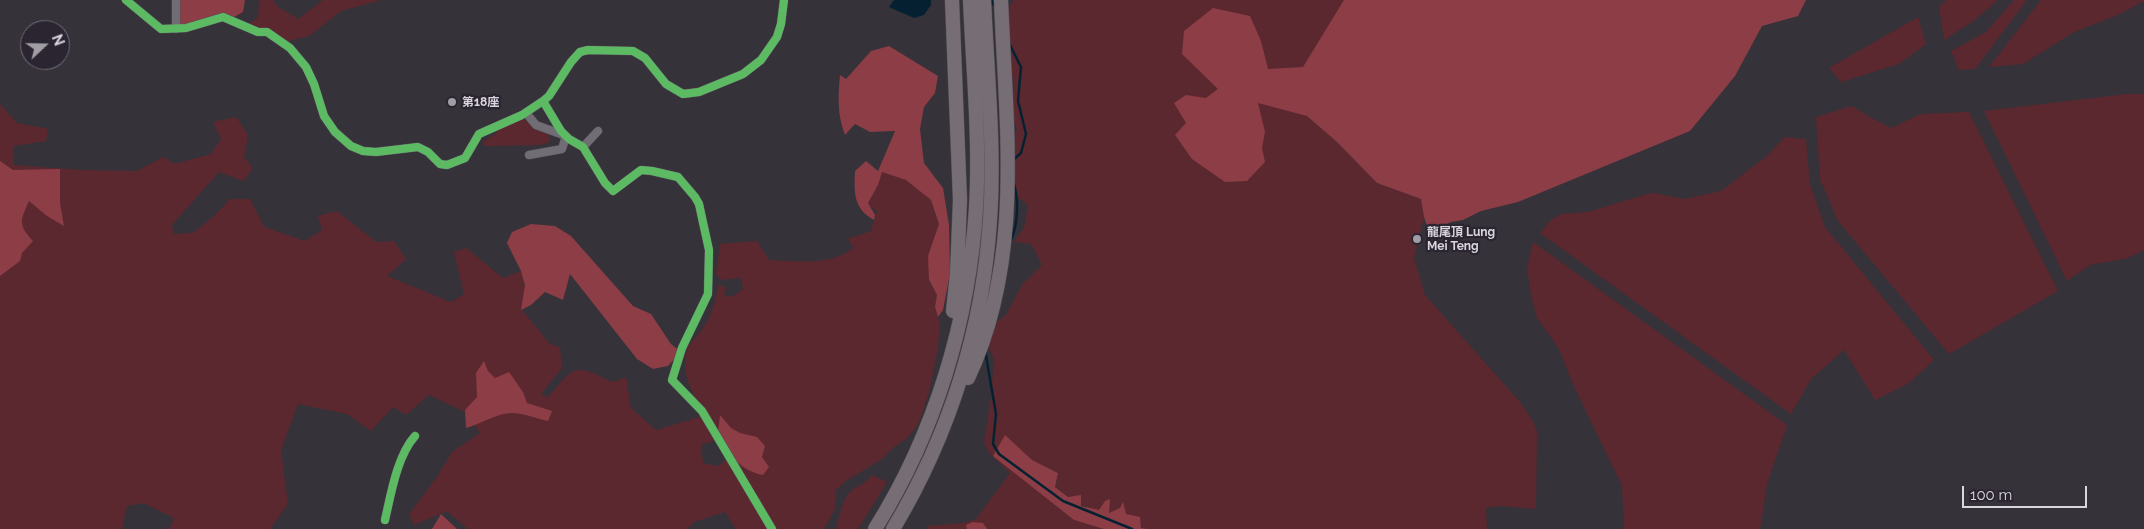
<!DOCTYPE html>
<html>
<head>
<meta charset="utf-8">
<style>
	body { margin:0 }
	#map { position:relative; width:2144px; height:529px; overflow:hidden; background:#353239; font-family:Raleway,sans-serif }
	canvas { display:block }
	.north { position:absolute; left:20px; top:20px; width:50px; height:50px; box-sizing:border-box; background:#2b2531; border:1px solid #716c76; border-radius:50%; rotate:69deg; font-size:14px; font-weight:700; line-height:20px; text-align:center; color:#dad6de }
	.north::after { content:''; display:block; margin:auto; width:18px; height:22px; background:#a09da4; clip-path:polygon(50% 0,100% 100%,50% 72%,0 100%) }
	.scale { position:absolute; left:1962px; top:486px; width:125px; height:22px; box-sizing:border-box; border:2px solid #dad6de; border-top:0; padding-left:6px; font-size:15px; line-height:18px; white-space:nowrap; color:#dad6de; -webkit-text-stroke:4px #2b2531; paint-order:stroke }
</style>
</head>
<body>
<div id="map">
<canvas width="2144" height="529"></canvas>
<div class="north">N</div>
<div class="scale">100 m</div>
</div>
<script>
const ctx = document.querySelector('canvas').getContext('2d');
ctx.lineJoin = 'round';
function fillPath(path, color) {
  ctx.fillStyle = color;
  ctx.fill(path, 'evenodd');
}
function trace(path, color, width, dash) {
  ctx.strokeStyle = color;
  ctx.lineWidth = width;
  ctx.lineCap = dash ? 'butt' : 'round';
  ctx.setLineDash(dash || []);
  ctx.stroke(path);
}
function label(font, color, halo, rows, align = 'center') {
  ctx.font = font + ' Raleway,"Noto Sans SC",sans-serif';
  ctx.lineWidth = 4.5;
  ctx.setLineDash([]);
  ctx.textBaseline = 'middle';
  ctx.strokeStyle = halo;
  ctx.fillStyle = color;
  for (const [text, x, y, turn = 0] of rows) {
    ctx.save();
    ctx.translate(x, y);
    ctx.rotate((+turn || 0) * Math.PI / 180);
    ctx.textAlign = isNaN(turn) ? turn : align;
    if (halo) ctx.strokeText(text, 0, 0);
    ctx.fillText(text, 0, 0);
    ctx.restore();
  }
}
const green = new Path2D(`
	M 259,0 L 273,0 L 278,7 L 298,19 L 323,0 L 381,0 L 341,11 L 309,36 L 285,42 L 247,24 L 258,18 Z
	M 1014,0 L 1348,0 L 1307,116 L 1337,142 L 1377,183 L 1421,199 L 1424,217 L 1414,258 L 1425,295 L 1520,402 L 1533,421 L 1537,432 L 1536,509 L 1501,506 L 1486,508 L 1487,529 L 1145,529 L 1142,528 L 1139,517 C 1102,513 1086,512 1056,487 L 1057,472 L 1032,460 L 1006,437 L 994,456 L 1074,520 L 1104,529 L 927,529 L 928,526 L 964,523 L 976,519 L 1010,473 L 989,453 L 984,442 L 991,397 L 994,359 L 980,329 L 986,330 L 1006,315 L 1022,285 L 1042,265 L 1031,244 L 1014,242 L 1024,228 L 1028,205 L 1011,192 L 1012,147 L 1017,128 L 1012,119 L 1013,79 L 997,13 L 1009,7 Z
	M 1947,0 L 1998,0 L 1976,19 L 1944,40 L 1939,6 Z
	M 2014,0 L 2027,0 L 1975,69 L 1959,70 L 1951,51 L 1986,32 Z
	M 2041,0 L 2144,0 L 2144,1 L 2118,15 L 2074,32 L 2023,64 L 1989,67 Z
	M 1918,17 L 1926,44 L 1899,64 L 1841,82 L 1829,68 Z
	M 2126,94 L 2144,94 L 2144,250 L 2128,258 L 2090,265 L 2067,281 L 1984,111 Z
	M 0,104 L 17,123 L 48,129 L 46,141 L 13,146 L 14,165 L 82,170 L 137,171 L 163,157 L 175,164 L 211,154 L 221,139 L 213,122 L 236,117 L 248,135 L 244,157 L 253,168 L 243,181 L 219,172 L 172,225 L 174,234 L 193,233 L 216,214 L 230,199 L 250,199 L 264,227 L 305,241 L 322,230 L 318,216 L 337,211 L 376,242 L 394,241 L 406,259 L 387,276 L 451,302 L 464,294 L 454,252 L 466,248 L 503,278 L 521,271 L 526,291 L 522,310 L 550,344 L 560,347 L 562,368 L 541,394 L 548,397 C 576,364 574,364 613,382 L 626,377 L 631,408 L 656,430 L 706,415 C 693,396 680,373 687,350 C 690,342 699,335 703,328 C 712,314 716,300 718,285 L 726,287 L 724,295 L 731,297 L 743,289 L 741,278 L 720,280 L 716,273 L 720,244 L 757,241 L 769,260 C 797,261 831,266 853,248 L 848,239 L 871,231 L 877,211 L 867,204 L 877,187 L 881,172 L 904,178 L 931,200 L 939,224 L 930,256 L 929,282 L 937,295 L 935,308 L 940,324 L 938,348 L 929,393 L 918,425 L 906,439 L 894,447 L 882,459 L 846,481 L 836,490 L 835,509 L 824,529 L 776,529 L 736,460 L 719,439 L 701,445 L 703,463 L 718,466 L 731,456 L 772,529 L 736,529 L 725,512 L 694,522 L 687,529 L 468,529 L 447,511 L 414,525 L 409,514 L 437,477 L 452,452 L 480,433 L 465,412 L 429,395 L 406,415 L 393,407 L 371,431 L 347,414 L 298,404 L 281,450 L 288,504 L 270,529 L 169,529 L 174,518 L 144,503 L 127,506 L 122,529 L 0,529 Z
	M 1852,106 L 1868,116 L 1891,128 L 1921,114 L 1969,112 L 2058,291 L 1949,354 L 1838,221 L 1820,179 L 1816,117 Z
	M 523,119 L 534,127 L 550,135 L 550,142 L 540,145 L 484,146 L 484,141 L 497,133 L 496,130 Z
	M 1785,137 L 1806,139 L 1810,185 L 1825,227 L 1934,360 L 1909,383 L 1875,400 L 1844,350 L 1811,379 L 1791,414 L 1540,233 L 1551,220 L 1561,214 L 1588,212 L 1644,195 L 1654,193 L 1684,199 L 1721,191 L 1767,156 Z
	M 1533,242 L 1787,425 L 1767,484 L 1760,529 L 1624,529 L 1622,486 L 1573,384 L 1559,349 L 1537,318 L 1531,295 L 1527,268 Z
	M 872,475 L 887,482 L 858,529 L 836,529 C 839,518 842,500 850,492 C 857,485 866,484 872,475 Z`);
const forest = new Path2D(`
	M 176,0 L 245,0 L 243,12 L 229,20 L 176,29 Z
	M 1344,0 L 1806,0 L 1798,16 L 1762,26 L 1735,76 L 1690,131 L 1518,202 L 1481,211 L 1463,220 L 1451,222 L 1438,228 L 1431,238 L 1424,217 L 1421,199 L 1377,183 L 1337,142 L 1307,116 L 1258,103 L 1265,132 L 1262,148 L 1265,162 L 1247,181 L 1225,182 L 1192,159 L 1175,135 L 1186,123 L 1174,103 L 1186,95 L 1206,98 L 1218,89 L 1182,54 L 1184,31 L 1213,8 L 1250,16 L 1261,41 L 1268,69 L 1303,67 Z
	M 889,46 L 938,76 L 935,93 L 924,107 L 920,129 L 924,163 L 943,188 L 949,225 L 950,274 L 943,310 L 938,317 L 935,307 L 937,295 L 929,280 L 928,256 L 939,224 L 931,200 L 906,180 L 882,172 L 878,185 L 868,203 L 875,215 L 874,220 C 853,209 854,191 855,171 L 866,161 L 878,171 L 895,131 L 870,132 L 855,124 L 845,135 C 837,115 838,96 840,75 L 846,79 L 871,51 Z
	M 0,161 L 13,170 L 60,169 L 60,203 L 64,226 L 47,216 L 29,201 C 20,221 18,225 33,241 L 22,253 L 20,261 L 0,276 Z
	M 531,224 L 555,226 L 571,236 L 633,306 L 651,314 L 671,344 L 681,352 L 668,366 L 653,369 L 637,359 L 570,274 L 563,300 L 545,292 L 531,305 L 521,310 L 525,285 L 521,271 L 507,243 L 512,232 Z
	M 484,361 L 488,371 L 495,378 L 509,372 L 523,392 L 527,403 L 552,411 L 548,421 C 537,419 524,413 512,413 C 497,413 481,424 466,428 L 465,410 L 477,397 L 476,373 Z
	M 720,415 L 731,428 L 740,433 L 757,437 L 765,446 L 762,457 L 769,467 L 763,475 C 744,472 724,454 719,435 C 717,429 720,421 720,415 Z
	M 1005,435 L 1032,460 L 1058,473 L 1055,487 L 1068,497 L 1081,495 L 1081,506 L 1099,510 L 1105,501 L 1110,499 L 1109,513 L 1120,508 L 1123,502 L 1126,514 L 1140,517 L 1141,528 L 1147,529 L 1104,529 L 1074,520 L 993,456 Z
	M 441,514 L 457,529 L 432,529 Z
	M 973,522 L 983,523 L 987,529 L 967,529 L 966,525 Z`);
const water = new Path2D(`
	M 894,0 L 931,0 L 931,5 L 924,15 L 914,18 L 889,7 Z`);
const stream = new Path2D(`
	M 991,0 L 996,8
	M 1009,43 L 1021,67 L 1018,101 L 1026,134 L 1021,153 L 1013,160
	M 1010,242 C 1018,226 1019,201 1014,184
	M 985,350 L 996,414 L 993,444 L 999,454 L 1063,501 L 1132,529`);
const street = new Path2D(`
	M 126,0 L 161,29 L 186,28 L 223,17 L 258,32 L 267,32 L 290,48 L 306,67 L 314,84 L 324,116 L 335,132 L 351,146 L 363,151 L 376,152 L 418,147 L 428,152 L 440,164 L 447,165 L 465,158 L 479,134 L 522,115 L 543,101 L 549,96 L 571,62 L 580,52 L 588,50 L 633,51 L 645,58 L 666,84 L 683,94 L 699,92 L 743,74 L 761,60 L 777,37 L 781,24 L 784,0
	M 176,29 L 176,0
	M 543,101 L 561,131 L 569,139 L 583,147 L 605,183 L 613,191 L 641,170 L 652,171 L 678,177 L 695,197 L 699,204 L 709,250 L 708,294 L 682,348 L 672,380 L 702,411 L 772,529
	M 526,113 L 536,125 L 566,136 L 562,149 L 529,155
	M 583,147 L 598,131
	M 385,520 C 391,494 397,456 415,436`);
const highway = new Path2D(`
	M 952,0 L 960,200 L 957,275 L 953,311
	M 968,378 C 1024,260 1006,127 1001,0
	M 875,529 C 935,433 969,321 976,208 C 980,139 973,69 970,0
	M 893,529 C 949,436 983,329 990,220 C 995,147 987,73 984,0`);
const cycleway = new Path2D(`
	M 126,0 L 161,29 L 186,28 L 223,17 L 258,32 L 267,32 L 290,48 L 306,67 L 314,84 L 324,116 L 335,132 L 351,146 L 363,151 L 376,152 L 418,147 L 428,152 L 440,164 L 447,165 L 465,158 L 479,134 L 522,115 L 543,101 L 549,96 L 571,62 L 580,52 L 588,50 L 633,51 L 645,58 L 666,84 L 683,94 L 699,92 L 743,74 L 761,60 L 777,37 L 781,24 L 784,0
	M 543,101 L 561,131 L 569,139 L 583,147 L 605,183 L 613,191 L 641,170 L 652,171 L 678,177 L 695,197 L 699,204 L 709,250 L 708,294 L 682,348 L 672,380 L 702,411 L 772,529
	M 385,520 C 391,494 397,456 415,436`);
const markers = [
	[452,102,5,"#a09da4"],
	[1417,239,5,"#a09da4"]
];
const poiNames = [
	["第18座",462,102],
	["龍尾頂 Lung",1427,232],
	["Mei Teng",1427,246]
];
fillPath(green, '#5c282f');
fillPath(forest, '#8c3d46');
fillPath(water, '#052131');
trace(stream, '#052131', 2.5);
trace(street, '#534f56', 9);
trace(highway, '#534f56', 15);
trace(street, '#706e74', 8);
trace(highway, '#766d75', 14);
trace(cycleway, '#5cba63', 8);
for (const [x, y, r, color] of markers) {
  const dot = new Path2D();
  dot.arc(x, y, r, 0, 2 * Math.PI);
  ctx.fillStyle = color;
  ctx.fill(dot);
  trace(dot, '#2b2531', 2);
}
label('bold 12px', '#dad6de', '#2b2531', poiNames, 'left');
</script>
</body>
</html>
